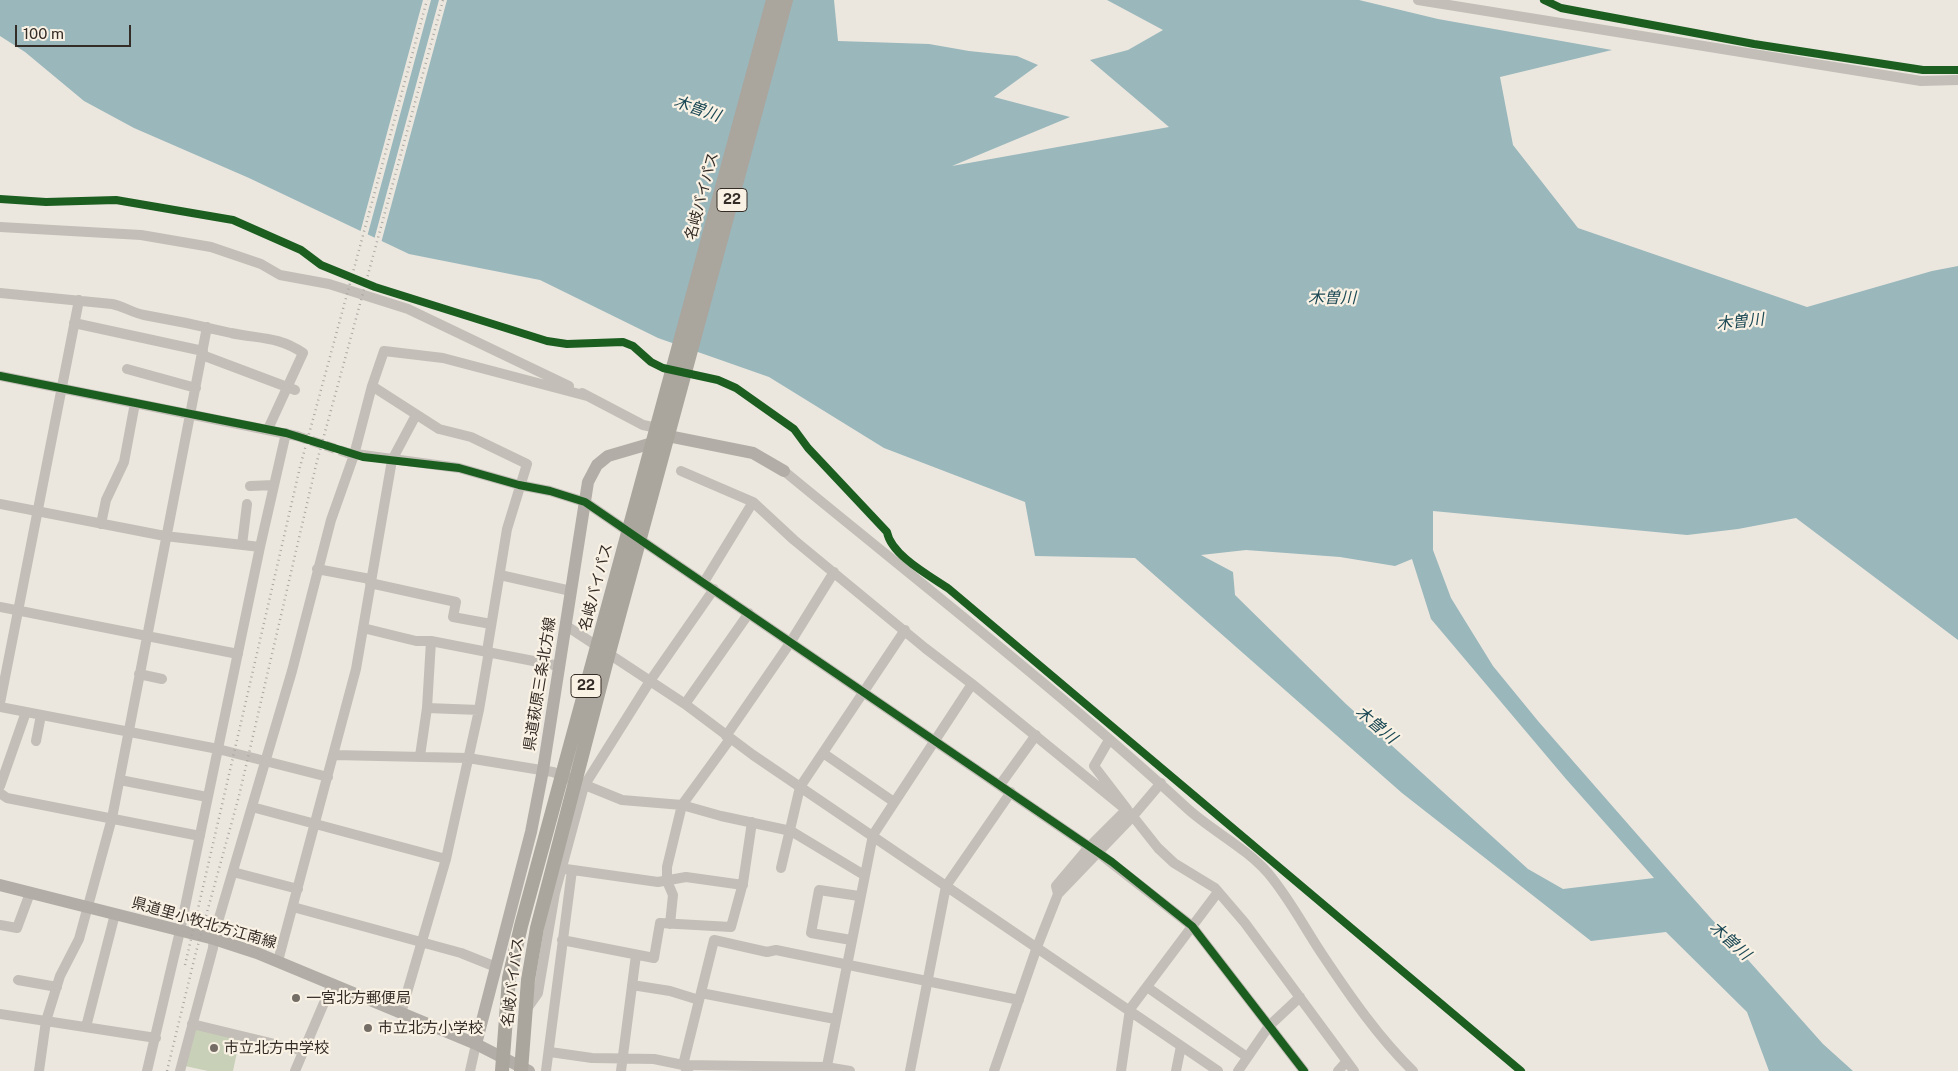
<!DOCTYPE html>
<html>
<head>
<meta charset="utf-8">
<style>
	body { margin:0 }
	#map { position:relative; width:1958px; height:1071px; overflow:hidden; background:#ebe7de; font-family:"Public Sans",sans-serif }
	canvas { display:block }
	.scale { position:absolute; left:15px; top:25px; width:116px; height:22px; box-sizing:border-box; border:2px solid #342c26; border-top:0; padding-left:6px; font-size:15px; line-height:18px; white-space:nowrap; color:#342c26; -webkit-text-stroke:4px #f9f2e4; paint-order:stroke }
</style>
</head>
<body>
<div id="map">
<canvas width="1958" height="1071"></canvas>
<div class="scale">100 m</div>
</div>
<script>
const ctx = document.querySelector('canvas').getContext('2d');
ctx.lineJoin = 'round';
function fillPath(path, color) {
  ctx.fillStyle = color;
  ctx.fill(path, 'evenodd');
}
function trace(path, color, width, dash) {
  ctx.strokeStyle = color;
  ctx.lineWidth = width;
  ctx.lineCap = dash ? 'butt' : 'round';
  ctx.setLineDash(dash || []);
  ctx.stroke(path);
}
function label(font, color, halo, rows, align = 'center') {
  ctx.font = font + ' "Public Sans","Noto Sans JP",sans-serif';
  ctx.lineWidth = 4.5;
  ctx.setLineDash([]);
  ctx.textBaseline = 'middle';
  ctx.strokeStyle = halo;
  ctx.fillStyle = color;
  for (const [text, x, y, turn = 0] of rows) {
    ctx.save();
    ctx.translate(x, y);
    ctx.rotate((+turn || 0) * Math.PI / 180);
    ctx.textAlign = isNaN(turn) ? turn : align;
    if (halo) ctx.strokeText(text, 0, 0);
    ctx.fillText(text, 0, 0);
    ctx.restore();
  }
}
const green = new Path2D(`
	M 195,1028 L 240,1038 L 233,1071 L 208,1071 L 185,1066 Z`);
const water = new Path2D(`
	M 0,0 L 834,0 L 838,41 L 929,44 L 969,51 L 1017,56 L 1038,65 L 994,97 L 1070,117 L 952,166 L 1169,127 L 1090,60 L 1128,50 L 1163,30 L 1107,0 L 1359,0 L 1438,19 L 1612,50 L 1500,77 L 1513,145 L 1578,228 L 1807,307 L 1932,271 L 1958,266 L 1958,640 L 1796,518 L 1738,529 L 1687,535 L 1433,511 L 1433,550 L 1451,598 L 1493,666 L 1538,721 L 1684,888 L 1823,1044 L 1853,1071 L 1769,1071 L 1747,1012 L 1666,932 L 1591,941 L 1402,793 L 1135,558 L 1035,556 L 1025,502 L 884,448 L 769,377 L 658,338 L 540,280 L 409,254 L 249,178 L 134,128 L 84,101 L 25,52 L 0,36 ZM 1246,550 L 1340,557 L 1395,566 L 1412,559 L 1431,619 L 1566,779 L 1654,878 L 1563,889 L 1528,869 L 1346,704 L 1235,595 L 1233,572 L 1201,555 Z`);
const pier = new Path2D(`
	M 423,0 L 431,0 L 367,237 L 360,233 Z
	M 439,0 L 447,0 L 381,243 L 374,240 Z`);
const minorTunnel = new Path2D(`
	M 297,436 L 348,453`);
const minor = new Path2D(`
	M 1418,0 L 1921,81 L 1958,80
	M 0,227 L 141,235 L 211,247 L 261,264 L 280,275 L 329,284 L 408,309 L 569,386
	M 0,293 L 112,304 C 123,306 133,313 144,315 C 173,320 202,326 231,333 C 259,339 278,336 303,353 L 268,429
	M 74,323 L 203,351
	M 202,355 L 295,390
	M 127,369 L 196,388
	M 0,376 L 297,436
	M 372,386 L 439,429 L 471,437 L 527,464 L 507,529 L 487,651
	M 582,393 L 643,425 L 662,429
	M 348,453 L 459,468 L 519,485 L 550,491 L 585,502 L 1094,850
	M 681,471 L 753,502 L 794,540 L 925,648 L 972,684 L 1129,812
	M 784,471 C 920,583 1059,691 1189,810 C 1214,832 1246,848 1268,873 C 1290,899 1305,929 1324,957 C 1350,996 1379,1038 1413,1071
	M 250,486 L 274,485
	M 0,504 L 165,536 L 260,547
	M 101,524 L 106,500 L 124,462 L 135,403
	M 242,545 L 247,504
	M 317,569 L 370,579
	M 500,575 L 571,591
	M 704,582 L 753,502
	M 370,583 L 456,602 L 453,617 L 491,624
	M 0,607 L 238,654
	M 565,625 L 685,704 L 753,755 L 1218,1071
	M 363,628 L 416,641 L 431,641 L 559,666
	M 139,674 L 162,679
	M 0,703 L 79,300
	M 685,704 L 749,613
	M 0,707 L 218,749 L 328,777
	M 427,708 L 479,710
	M 726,736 L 790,643 L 834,572
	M 36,741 L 41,715
	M 823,753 L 894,802
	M 334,755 L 468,758 L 553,772 L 622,800 L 682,805 L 721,816 L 791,831 L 864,875
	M 420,756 L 427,708 L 431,641
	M 120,780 L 207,797
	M 1000,785 L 1036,735
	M 0,786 L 26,712
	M 0,793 L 7,798 L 200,836
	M 252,807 L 446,859
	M 1135,819 L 1158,848 L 1174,863 L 1215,888 L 1245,923 L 1354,1071
	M 1100,854 L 1192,926 L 1304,1071
	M 781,868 L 800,787 L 905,630
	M 566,869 L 658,882 L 686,877 L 743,885
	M 233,872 L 298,889
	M 1058,894 L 1133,816 L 1161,783
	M 293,907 L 461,953 L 496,967
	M 670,924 L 673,895 L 667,881 L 667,867 L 682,805 L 730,739
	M 0,925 L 17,928 L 30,893
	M 562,940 L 654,958 L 660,923 L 731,927 L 743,883 L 752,822
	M 851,940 L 811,933 L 819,890 L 859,896
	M 278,961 L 356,669 L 392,460 L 416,415
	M 18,980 L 57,987
	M 632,985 L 670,991 L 699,1000
	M 1147,987 L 1247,1057
	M 701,993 L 835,1019
	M 526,1010 L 538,993 L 555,893 L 584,786 L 650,681 L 714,589
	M 401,1013 L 446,859 L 479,710 L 489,651
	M 0,1014 L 156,1038
	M 192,1024 L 304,1051
	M 86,1027 L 115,914
	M 550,1052 L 592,1058 L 654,1059 L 683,1065 L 826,1067 L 850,1071
	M 39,1071 L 46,1021 L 60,976 L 79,939 L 112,818 L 207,327
	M 147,1071 L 180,931 L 260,547 L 286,433
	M 180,1071 L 213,948 L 214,935 L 292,671 L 331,520 L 354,455 L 372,386 L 384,351 L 443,358 L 587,396
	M 295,1071 L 332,984
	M 470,1071 L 476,1044
	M 546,1071 L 572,870
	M 621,1071 L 636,955
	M 688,1071 L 683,1065 L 714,940 L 767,952 L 776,950 L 1019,1000
	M 826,1071 L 873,835 L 972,684
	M 910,1071 L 946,886 L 1011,792
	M 994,1071 L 1037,947 L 1058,894 L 1056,886 L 1089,847 L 1127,809 L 1094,766 L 1109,740
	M 1121,1071 L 1130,1009 L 1218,892
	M 1176,1071 L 1181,1046
	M 1238,1071 L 1269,1026 L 1300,997
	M 1338,1071 L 1346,1062`);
const major = new Path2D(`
	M 0,885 L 214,939 L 257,953 L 476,1044 L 529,1071
	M 476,1044 L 531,832 L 543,770 L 588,482 L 597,465 L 608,456 L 673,437 L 753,453 L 784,471`);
const highway = new Path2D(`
	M 502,1071 L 509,978 L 521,926 L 773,0
	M 521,1071 L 528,980 L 537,928 L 608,656 L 786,0`);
const rail = new Path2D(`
	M 185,965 L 300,467 L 427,0
	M 167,1071 L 195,956 L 239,796 L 316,465 L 443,0`);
const cycleway = new Path2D(`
	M 1544,0 L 1561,8 L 1754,44 L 1923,70 L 1958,70
	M 0,199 L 46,202 L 116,200 L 233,220 L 301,250 L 321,265 L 375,287 L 547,341 L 567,344 L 623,342 L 633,346 L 651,362 L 663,368 L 718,380 L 736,388 L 794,429 L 808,448 L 887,532 C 891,555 930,576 949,589 L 1521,1071
	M 0,376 L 286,433 L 363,457 L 459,468 L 519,485 L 550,491 L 585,502 L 1112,862 L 1192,926 L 1304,1071`);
const markers = [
	[296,998,5,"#746d66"],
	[368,1028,5,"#746d66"],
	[214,1048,5,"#746d66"]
];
const shields = [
	[732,200,30],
	[586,686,30]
];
const shieldNames = [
	["22",732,200],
	["22",586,686]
];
const streetNames = [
	["名岐バイパス",702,196,-75],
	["名岐バイパス",596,587,-75],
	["県道萩原三条北方線",540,684,-81],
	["県道里小牧北方江南線",204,923,16],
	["名岐バイパス",513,982,-83]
];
const poiNames = [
	["一宮北方郵便局",306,998],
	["市立北方小学校",378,1028],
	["市立北方中学校",224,1048]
];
const waterNames = [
	["木曽川",697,109,19],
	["木曽川",1332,298],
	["木曽川",1740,322,-6],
	["木曽川",1376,725,40],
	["木曽川",1730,941,42]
];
fillPath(green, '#c8d1b8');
fillPath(water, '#9ab7bc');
fillPath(pier, '#ebe7de');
trace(minorTunnel, '#c6c2b9', 10, [10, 5]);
trace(minor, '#c3beb7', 10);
trace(major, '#b2ada6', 12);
trace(highway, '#aaa59d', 14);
trace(rail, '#aba7a2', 2.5, [1, 4]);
trace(cycleway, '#1b5e20', 8);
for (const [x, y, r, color] of markers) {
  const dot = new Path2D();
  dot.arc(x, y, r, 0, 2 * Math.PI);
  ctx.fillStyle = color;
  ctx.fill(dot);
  trace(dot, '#f9f2e4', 2);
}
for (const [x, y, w] of shields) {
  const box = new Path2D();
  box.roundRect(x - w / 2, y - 11.5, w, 23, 4);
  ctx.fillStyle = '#f9f2e4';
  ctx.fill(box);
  trace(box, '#342c26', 1);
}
label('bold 14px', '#342c26', null, shieldNames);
label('15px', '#342c26', '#f9f2e4', streetNames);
label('15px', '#342c26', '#f9f2e4', poiNames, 'left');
label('italic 16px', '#1c4955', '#f9f2e4', waterNames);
</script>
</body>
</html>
